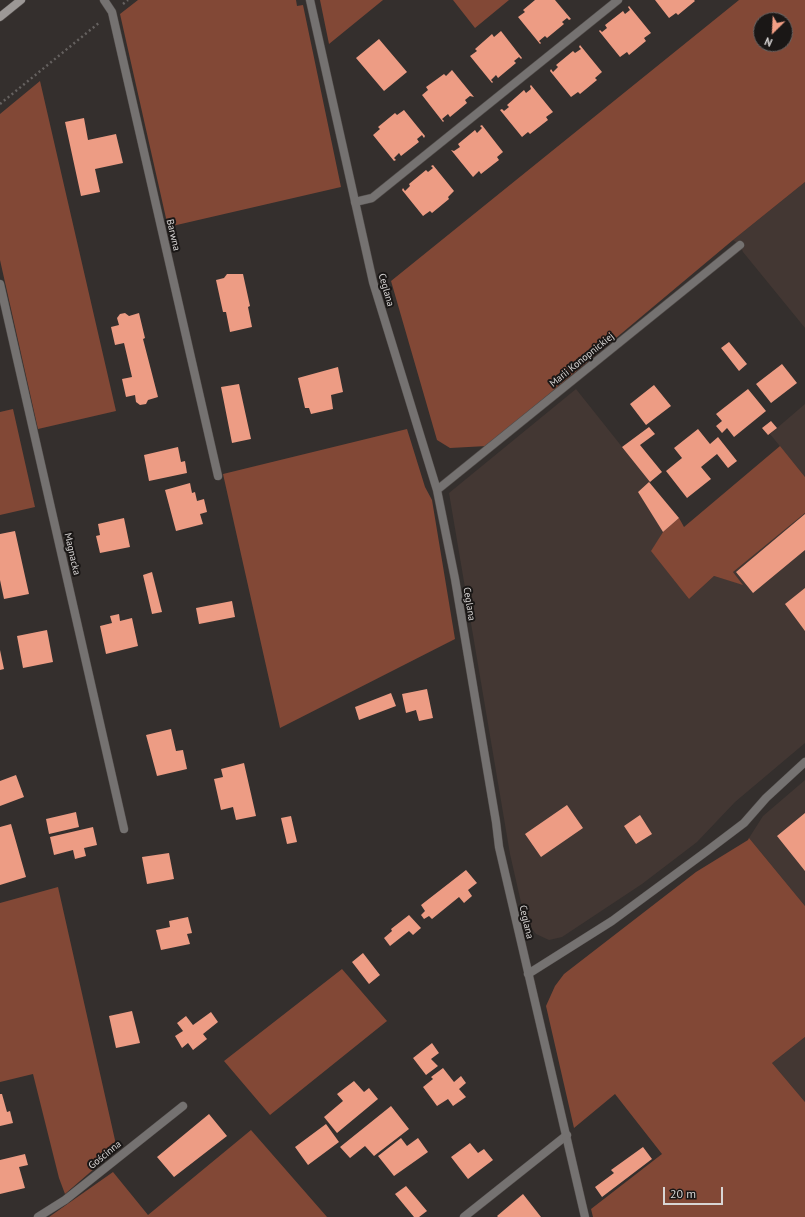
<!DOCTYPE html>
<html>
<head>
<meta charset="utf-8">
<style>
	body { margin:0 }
	#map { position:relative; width:805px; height:1217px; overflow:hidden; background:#342f2d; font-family:"PT Sans",sans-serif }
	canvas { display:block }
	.north { position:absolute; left:753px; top:12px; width:40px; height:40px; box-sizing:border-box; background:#1a1716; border:1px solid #666362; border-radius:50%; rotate:204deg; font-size:11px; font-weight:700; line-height:16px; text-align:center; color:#d8d5d4 }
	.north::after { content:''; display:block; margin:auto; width:14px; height:18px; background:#f39f85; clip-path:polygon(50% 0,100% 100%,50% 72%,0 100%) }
	.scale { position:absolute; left:663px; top:1187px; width:60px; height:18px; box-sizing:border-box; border:2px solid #d8d5d4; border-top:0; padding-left:5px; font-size:12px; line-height:14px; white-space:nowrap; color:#d8d5d4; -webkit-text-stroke:3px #1a1716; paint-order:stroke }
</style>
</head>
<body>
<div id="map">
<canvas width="805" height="1217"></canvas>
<div class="north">N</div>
<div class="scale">20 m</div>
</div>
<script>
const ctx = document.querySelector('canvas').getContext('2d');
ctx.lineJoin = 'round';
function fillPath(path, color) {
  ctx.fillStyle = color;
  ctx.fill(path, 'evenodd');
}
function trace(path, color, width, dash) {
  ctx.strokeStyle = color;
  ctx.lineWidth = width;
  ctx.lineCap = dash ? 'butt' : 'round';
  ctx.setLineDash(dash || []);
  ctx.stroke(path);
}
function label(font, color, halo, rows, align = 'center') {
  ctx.font = font + ' "PT Sans",sans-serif';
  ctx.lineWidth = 4;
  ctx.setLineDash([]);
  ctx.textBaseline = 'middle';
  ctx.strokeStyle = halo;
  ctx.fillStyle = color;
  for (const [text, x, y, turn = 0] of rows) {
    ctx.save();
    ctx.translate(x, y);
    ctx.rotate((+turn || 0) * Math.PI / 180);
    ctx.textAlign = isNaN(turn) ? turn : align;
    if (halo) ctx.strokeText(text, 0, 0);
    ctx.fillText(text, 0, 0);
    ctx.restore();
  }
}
const built = new Path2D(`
	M 805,182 L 805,328 L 743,252 L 740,245 L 733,240 Z
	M 576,389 L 650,482 L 638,492 L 663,532 L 652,551 L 689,599 L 714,576 L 742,584 L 733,572 L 805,513 L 805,743 L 735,802 L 697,842 L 642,884 L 562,937 L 549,940 L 536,934 L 525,920 L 510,854 L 449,493 Z
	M 805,404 L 805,477 L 770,434 Z
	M 805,780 L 805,906 L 749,838 L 763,816 Z
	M 805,1037 L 805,1102 L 772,1063 Z`);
const green = new Path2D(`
	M 138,0 L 296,0 L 297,6 L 303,5 L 341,187 L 168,227 L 120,14 Z
	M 320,0 L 383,0 L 329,44 Z
	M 453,0 L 509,0 L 475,28 Z
	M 739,0 L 805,0 L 805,182 L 733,240 L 487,446 L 450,448 L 437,440 L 391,281 ZM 761,20 L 785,20 L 785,44 L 761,44 Z
	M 40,81 L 116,411 L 38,429 L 0,260 L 0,114 Z
	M 13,409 L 35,507 L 0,515 L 0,412 Z
	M 407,429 L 425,487 L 432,500 L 455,639 L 280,728 L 223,474 Z
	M 780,446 L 805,477 L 805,513 L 733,572 L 743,585 L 714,576 L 689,599 L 651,551 L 663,532 L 679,518 L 684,527 Z
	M 749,838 L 805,906 L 805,1037 L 772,1063 L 805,1102 L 805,1217 L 593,1217 L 591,1209 L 662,1154 L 615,1094 L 574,1128 L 546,1006 L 555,986 L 564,974 L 696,872 L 748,840 Z
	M 58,887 L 117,1149 L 65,1194 L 59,1178 L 33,1074 L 0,1082 L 0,903 Z
	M 342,969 L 387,1021 L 270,1115 L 224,1061 Z
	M 251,1130 L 327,1217 L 49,1217 L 113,1172 L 148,1215 Z`);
const building = new Path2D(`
	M 535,0 L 555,0 L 571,19 L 569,20 L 567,18 L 562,22 L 564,24 L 547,38 L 545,36 L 539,41 L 541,43 L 540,44 L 518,17 L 525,12 L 523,10 Z
	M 655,0 L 694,0 L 695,1 L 678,15 L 676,13 L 669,18 Z
	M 629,6 L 651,33 L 644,38 L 646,41 L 629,55 L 627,52 L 620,57 L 599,31 L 600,30 L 602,32 L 607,28 L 605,25 L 623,11 L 625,14 L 630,10 L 628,7 Z
	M 501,31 L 522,58 L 521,59 L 519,57 L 514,61 L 516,63 L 498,78 L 496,75 L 491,80 L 493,82 L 492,83 L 470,56 L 477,51 L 475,49 L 492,34 L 494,37 Z
	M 379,39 L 407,72 L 384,91 L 356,58 Z
	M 580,45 L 602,72 L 595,78 L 597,80 L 580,94 L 578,92 L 571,97 L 550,71 L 551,69 L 553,72 L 558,67 L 556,65 L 573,51 L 575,53 L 581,49 L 579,47 Z
	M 452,70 L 474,97 L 470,96 L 465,100 L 467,103 L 450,117 L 448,114 L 442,119 L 444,121 L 443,122 L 422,95 L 428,90 L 426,87 L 444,74 L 446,76 Z
	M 531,85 L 553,112 L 546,117 L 548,120 L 530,134 L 528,132 L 522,137 L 500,110 L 502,109 L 504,111 L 509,107 L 507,105 L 524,90 L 526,93 L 531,89 L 530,86 Z
	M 404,110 L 425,136 L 424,138 L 422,135 L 417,139 L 419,142 L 401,156 L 399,153 L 394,158 L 396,160 L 394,161 L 373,135 L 380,129 L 378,127 L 395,113 L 397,115 Z
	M 84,118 L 88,140 L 116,134 L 123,163 L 95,169 L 100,192 L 81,196 L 65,122 Z
	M 482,125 L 503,152 L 497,157 L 499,160 L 481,174 L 479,171 L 473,177 L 451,150 L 454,151 L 460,147 L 458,144 L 475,130 L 477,133 L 482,128 L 480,126 Z
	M 433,165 L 454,191 L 448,197 L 449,199 L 432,213 L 430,211 L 423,216 L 402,190 L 403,188 L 405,191 L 410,186 L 409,184 L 426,170 L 428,172 L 433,168 L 431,166 Z
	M 227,274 L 243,274 L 250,306 L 248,307 L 252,327 L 230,332 L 226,312 L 223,312 L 216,280 L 224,278 Z
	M 125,313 L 129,316 L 139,313 L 145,338 L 143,339 L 158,397 L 148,400 L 146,404 L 140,405 L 136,402 L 135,395 L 126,397 L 122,379 L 132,377 L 124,343 L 115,345 L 111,327 L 119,325 L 117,318 L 120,314 Z
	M 729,342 L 747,364 L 739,371 L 721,348 Z
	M 782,364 L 797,383 L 771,403 L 756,384 Z
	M 338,367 L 343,392 L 331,395 L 333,409 L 311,414 L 309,408 L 305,408 L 298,378 Z
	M 239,384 L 251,439 L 232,443 L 221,387 Z
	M 654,385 L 671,406 L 646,425 L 630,404 Z
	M 748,389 L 766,411 L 734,437 L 727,428 L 722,433 L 716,426 L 722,421 L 716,414 Z
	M 771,421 L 777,428 L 768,435 L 762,428 Z
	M 649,427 L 655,434 L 640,445 L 662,472 L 650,482 L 622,447 Z
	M 698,429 L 710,444 L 718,437 L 737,461 L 728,468 L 717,454 L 701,467 L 711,479 L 687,498 L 666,471 L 682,458 L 674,448 Z
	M 178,447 L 181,462 L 185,461 L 187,473 L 149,481 L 144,455 Z
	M 649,482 L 679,518 L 663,532 L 638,492 Z
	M 190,483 L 192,493 L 195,492 L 197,501 L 204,499 L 207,512 L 200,514 L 203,524 L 176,531 L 165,490 Z
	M 805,514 L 805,550 L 753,593 L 736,572 Z
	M 124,518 L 130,547 L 100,553 L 96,536 L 100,535 L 98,524 Z
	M 15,531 L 29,594 L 4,599 L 0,580 L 0,534 Z
	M 152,572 L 162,612 L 152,614 L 143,575 Z
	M 805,588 L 805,631 L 785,604 Z
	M 232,601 L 235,617 L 199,624 L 196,608 Z
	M 119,614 L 120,621 L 132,618 L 138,646 L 106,654 L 100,626 L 112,623 L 110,616 Z
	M 47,630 L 53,662 L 23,668 L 17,636 Z
	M 0,650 L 4,669 L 0,670 Z
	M 427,689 L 433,718 L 419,721 L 416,710 L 406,713 L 402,694 Z
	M 391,693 L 396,706 L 359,720 L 355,707 Z
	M 171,729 L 176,751 L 183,750 L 187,769 L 157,776 L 146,735 Z
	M 244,763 L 256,816 L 236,820 L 233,807 L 221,810 L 214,779 L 223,777 L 221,769 Z
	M 16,775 L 24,797 L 0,806 L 0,781 Z
	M 567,805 L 583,828 L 541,857 L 525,834 Z
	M 76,812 L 79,827 L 49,834 L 46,819 Z
	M 805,813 L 805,871 L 777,836 Z
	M 640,815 L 652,834 L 636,844 L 624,826 Z
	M 291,816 L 297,842 L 287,844 L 281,818 Z
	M 11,824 L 26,877 L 0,885 L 0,827 Z
	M 93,827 L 97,845 L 84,848 L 86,856 L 75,859 L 73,850 L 54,855 L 50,837 Z
	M 169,853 L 174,879 L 147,884 L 142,857 Z
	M 466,870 L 477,883 L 468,890 L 472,896 L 464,903 L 459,897 L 432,919 L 429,916 L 424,919 L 421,915 L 425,911 L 421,905 Z
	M 409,915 L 421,928 L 413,935 L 409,931 L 390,946 L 384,938 L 392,931 L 391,929 Z
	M 188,917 L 192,933 L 187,934 L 190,944 L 161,950 L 156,930 L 170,927 L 169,921 Z
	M 363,953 L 380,975 L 369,984 L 352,962 Z
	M 132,1011 L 140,1043 L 116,1048 L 109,1016 Z
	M 211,1012 L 218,1022 L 203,1034 L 207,1039 L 193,1050 L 188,1043 L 182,1048 L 175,1036 L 183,1031 L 177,1023 L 186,1016 L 193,1025 Z
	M 432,1043 L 439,1053 L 431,1059 L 438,1066 L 426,1075 L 413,1058 Z
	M 443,1068 L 454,1082 L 461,1076 L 466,1083 L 459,1089 L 466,1097 L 453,1106 L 448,1099 L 437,1106 L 423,1087 L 433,1079 L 431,1077 Z
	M 354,1081 L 364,1092 L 369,1088 L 378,1099 L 337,1133 L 324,1117 L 343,1101 L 337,1094 Z
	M 0,1094 L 2,1094 L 7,1112 L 10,1111 L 13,1123 L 0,1126 Z
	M 391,1106 L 409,1129 L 374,1156 L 365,1146 L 350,1158 L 340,1147 Z
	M 209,1114 L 227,1136 L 174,1177 L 157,1157 Z
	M 326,1124 L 339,1142 L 308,1165 L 295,1147 Z
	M 401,1138 L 407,1146 L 418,1138 L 428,1152 L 394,1176 L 378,1156 Z
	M 470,1143 L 478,1153 L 484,1149 L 493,1160 L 468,1179 L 451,1157 Z
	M 643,1147 L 652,1159 L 602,1197 L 595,1187 L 614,1173 L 611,1170 Z
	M 25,1154 L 28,1165 L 19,1167 L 25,1188 L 0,1194 L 0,1160 Z
	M 406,1186 L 427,1211 L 419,1217 L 414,1217 L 395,1194 Z
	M 523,1194 L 541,1217 L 498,1217 L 497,1216 Z`);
const path = new Path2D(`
	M 123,4 L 128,0
	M 0,104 L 100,22`);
const lane = new Path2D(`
	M 355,202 L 372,198 L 618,0
	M 464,1217 L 567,1135`);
const street = new Path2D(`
	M 104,0 L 112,12 L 218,476
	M 310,0 L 373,282 L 437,490 L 455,579 L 496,822 L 499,847 L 585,1217
	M 0,284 L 124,829
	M 437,490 L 740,245
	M 528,974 L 612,921 L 707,851 L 744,823 L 766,798 L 805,762
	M 38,1217 L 65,1200 L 183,1106`);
const secondary = new Path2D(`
	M 0,17 L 21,0`);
const streetNames = [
	["Barwna",173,235,77],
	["Ceglana",386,290,74],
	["Marii Konopnickiej",582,360,-39],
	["Magnacka",72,554,77],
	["Ceglana",469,604,81],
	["Ceglana",526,922,77],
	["Gościnna",105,1155,-39]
];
fillPath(built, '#433733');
fillPath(green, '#824836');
fillPath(building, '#ed9c84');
trace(lane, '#524d4b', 9);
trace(street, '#524d4b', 9);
trace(secondary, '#524d4b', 9);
trace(path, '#666260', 2.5, [2, 3]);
trace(lane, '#757271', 8);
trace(street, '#757271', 8);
trace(secondary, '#9c9896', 8);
label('10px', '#d8d5d4', '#1a1716', streetNames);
</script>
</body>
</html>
